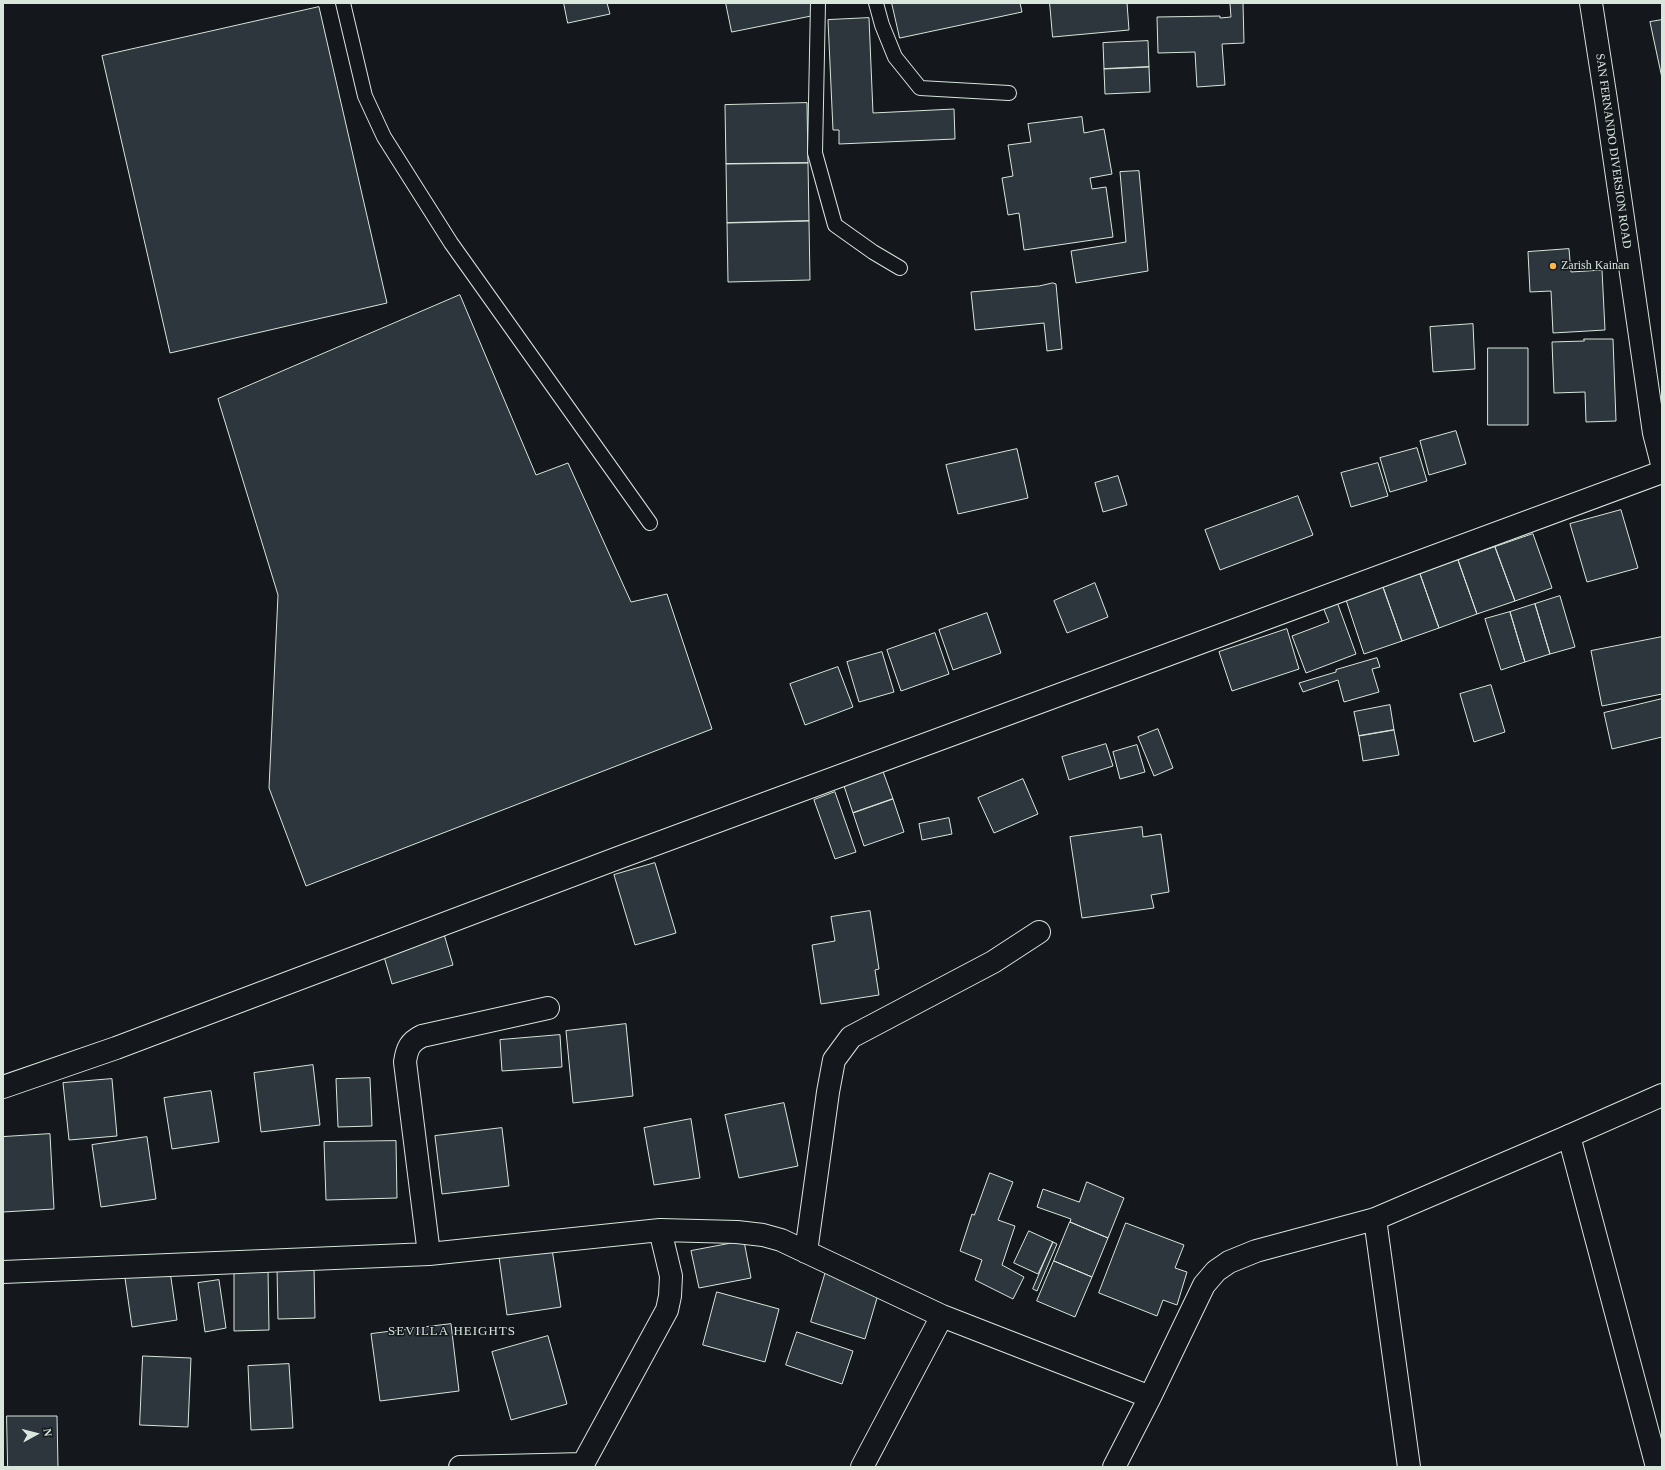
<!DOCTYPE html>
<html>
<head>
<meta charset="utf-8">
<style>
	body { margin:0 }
	#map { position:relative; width:1665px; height:1470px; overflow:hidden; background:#14181c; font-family:Georgia,serif }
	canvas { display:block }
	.frame { position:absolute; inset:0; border:4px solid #d8e6dc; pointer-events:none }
	.north { position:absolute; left:16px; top:1414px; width:40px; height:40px; -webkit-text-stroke:3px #14181c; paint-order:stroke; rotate:83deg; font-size:11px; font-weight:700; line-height:16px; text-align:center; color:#d8e6dc }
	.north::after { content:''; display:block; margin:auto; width:14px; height:18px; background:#d8e6dc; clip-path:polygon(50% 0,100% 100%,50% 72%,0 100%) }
</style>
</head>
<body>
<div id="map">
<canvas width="1665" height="1470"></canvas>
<div class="frame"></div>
<div class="north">N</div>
</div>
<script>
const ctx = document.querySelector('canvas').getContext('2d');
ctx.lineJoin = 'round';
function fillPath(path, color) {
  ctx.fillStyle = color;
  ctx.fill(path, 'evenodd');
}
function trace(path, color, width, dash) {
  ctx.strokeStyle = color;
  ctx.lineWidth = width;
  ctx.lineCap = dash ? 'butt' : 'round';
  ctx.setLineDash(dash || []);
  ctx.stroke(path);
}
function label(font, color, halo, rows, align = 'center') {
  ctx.font = font + ' Georgia,serif';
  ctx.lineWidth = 3;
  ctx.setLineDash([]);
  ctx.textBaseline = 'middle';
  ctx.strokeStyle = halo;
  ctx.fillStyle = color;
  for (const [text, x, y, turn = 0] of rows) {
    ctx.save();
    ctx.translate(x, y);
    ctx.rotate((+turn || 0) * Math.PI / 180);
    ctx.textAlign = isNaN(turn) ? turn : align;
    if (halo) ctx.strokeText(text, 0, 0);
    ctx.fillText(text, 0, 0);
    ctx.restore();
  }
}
const building = new Path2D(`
	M 564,3 L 607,3 L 610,14 L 568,23 Z
	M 726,3 L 814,3 L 816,15 L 732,32 Z
	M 892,3 L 1020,3 L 1022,12 L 900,38 Z
	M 1050,3 L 1127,3 L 1129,30 L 1053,37 Z
	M 1243,3 L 1244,43 L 1222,44 L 1225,85 L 1197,87 L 1195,52 L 1158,53 L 1157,17 L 1220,16 L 1220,18 L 1231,17 L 1230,4 Z
	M 319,7 L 387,303 L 170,353 L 102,56 Z
	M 869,18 L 873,113 L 954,109 L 955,139 L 839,144 L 839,130 L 833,130 L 828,20 Z
	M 1662,20 L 1662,78 L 1650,22 Z
	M 1148,41 L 1149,67 L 1104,69 L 1103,43 Z
	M 1149,67 L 1150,92 L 1105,94 L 1104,69 Z
	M 807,103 L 808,163 L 726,164 L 725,105 Z
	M 1082,117 L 1084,133 L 1104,129 L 1112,174 L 1090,178 L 1092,189 L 1106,187 L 1113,237 L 1024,250 L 1019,213 L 1008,215 L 1002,178 L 1013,176 L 1008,145 L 1031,142 L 1028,124 Z
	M 808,163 L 809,221 L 727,223 L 726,164 Z
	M 1139,171 L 1148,271 L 1076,283 L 1071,251 L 1126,242 L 1120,172 Z
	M 809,221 L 810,280 L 728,282 L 727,223 Z
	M 1569,249 L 1571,272 L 1602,270 L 1605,330 L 1553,333 L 1551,291 L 1530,292 L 1528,252 Z
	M 1053,283 L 1056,284 L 1062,349 L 1047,351 L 1044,323 L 975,330 L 971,292 L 1039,286 Z
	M 460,295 L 536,475 L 568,463 L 631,602 L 667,594 L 712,729 L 306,886 L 269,788 L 278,595 L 218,399 Z
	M 1473,324 L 1475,369 L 1433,372 L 1430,327 Z
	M 1584,339 L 1613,339 L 1616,421 L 1586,422 L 1585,392 L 1554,393 L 1552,342 L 1584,341 Z
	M 1488,348 L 1528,348 L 1528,425 L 1488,425 Z
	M 1456,431 L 1466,464 L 1429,475 L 1420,441 Z
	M 1417,448 L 1427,481 L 1390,492 L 1380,458 Z
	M 1017,449 L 1028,498 L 958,514 L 946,465 Z
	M 1378,463 L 1388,496 L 1351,507 L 1341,473 Z
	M 1118,476 L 1127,505 L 1103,512 L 1095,483 Z
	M 1298,496 L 1313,535 L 1220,570 L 1205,530 Z
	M 1621,510 L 1638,568 L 1587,582 L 1570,524 Z
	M 1533,534 L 1552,588 L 1515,601 L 1495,547 Z
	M 1495,547 L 1515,601 L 1477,614 L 1458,560 Z
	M 1458,560 L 1477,614 L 1439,628 L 1420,574 Z
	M 1420,574 L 1439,628 L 1402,641 L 1383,587 Z
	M 1095,583 L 1108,617 L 1067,633 L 1054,601 Z
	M 1383,587 L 1402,641 L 1364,654 L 1346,600 Z
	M 1560,596 L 1575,647 L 1550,654 L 1535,604 Z
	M 1337,602 L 1356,654 L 1306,673 L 1292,636 L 1329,622 L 1323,607 Z
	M 1535,604 L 1550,654 L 1525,662 L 1510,612 Z
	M 1510,612 L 1525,662 L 1501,670 L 1485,619 Z
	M 987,613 L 1001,653 L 953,670 L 939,630 Z
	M 1287,629 L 1299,669 L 1232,691 L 1219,652 Z
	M 935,633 L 949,674 L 901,691 L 887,650 Z
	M 1662,637 L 1662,694 L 1602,706 L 1591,651 Z
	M 882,652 L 894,692 L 859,702 L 847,662 Z
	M 1377,658 L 1380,667 L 1372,669 L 1379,692 L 1344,702 L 1338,680 L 1303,692 L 1299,683 L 1336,672 L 1336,670 Z
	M 838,667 L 853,707 L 805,725 L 790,684 Z
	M 1491,685 L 1505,732 L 1474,742 L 1460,694 Z
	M 1662,699 L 1662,737 L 1612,749 L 1604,713 Z
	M 1390,705 L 1394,730 L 1359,736 L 1354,712 Z
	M 1158,729 L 1173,768 L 1154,776 L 1138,737 Z
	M 1394,730 L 1399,755 L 1363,761 L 1359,736 Z
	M 1106,744 L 1113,766 L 1069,780 L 1062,757 Z
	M 1137,745 L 1145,772 L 1120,779 L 1113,752 Z
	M 881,766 L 893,799 L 853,813 L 842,780 Z
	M 1023,779 L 1038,814 L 994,833 L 978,798 Z
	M 835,792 L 856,852 L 835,859 L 814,800 Z
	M 893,799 L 904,832 L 864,846 L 853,813 Z
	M 949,818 L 952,834 L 922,840 L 919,824 Z
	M 1142,827 L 1143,837 L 1161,834 L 1169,892 L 1151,895 L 1154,908 L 1082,918 L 1070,837 Z
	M 655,863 L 676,933 L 635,945 L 614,875 Z
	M 870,911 L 879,969 L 875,970 L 879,995 L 821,1004 L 812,945 L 835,941 L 831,917 Z
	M 444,934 L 453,965 L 392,984 L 383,953 Z
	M 626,1024 L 633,1096 L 573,1103 L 566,1031 Z
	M 560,1035 L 562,1067 L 502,1071 L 500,1040 Z
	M 313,1065 L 320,1125 L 261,1132 L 254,1073 Z
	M 370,1078 L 372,1126 L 338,1127 L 336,1079 Z
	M 112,1079 L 117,1136 L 69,1140 L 63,1083 Z
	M 211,1091 L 219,1142 L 172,1149 L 164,1098 Z
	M 784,1103 L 798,1166 L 739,1178 L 725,1115 Z
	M 691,1119 L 700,1178 L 654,1185 L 644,1128 Z
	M 502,1128 L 509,1186 L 442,1194 L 435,1136 Z
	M 50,1134 L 54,1209 L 3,1212 L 3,1137 Z
	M 147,1137 L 156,1199 L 101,1207 L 92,1145 Z
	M 396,1141 L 397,1198 L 326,1200 L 324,1142 Z
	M 990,1173 L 1013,1182 L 998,1220 L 1015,1226 L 1002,1265 L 1024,1277 L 1013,1299 L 975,1280 L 982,1260 L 960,1251 L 972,1214 L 974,1215 Z
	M 1087,1182 L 1124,1198 L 1108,1238 L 1070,1222 L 1071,1219 L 1037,1207 L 1043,1189 L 1079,1202 Z
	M 1070,1222 L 1108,1238 L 1092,1277 L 1054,1261 Z
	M 1126,1223 L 1184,1245 L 1175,1268 L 1187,1272 L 1177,1305 L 1163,1300 L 1157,1316 L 1099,1293 Z
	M 1029,1231 L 1053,1242 L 1038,1274 L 1014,1263 Z
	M 744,1241 L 751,1278 L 699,1288 L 691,1251 Z
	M 1053,1242 L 1057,1244 L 1037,1291 L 1033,1289 Z
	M 552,1249 L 561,1307 L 507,1315 L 499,1257 Z
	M 1054,1261 L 1092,1277 L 1075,1317 L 1037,1301 Z
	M 314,1267 L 315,1318 L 278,1319 L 277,1268 Z
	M 268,1270 L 269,1330 L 234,1331 L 234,1271 Z
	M 170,1271 L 177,1320 L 132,1327 L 125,1278 Z
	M 826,1271 L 880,1288 L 865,1339 L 811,1322 Z
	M 219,1280 L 226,1328 L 205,1332 L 198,1283 Z
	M 717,1292 L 779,1309 L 765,1362 L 703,1345 Z
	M 451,1324 L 459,1391 L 380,1401 L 371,1334 Z
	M 797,1332 L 853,1351 L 842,1384 L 786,1365 Z
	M 548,1336 L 567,1404 L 511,1420 L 492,1352 Z
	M 143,1356 L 191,1358 L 188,1427 L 140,1425 Z
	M 289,1364 L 293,1428 L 251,1430 L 248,1366 Z
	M 7,1416 L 57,1416 L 58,1467 L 8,1467 Z`);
const lane = new Path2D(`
	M 343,3 L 365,96 L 384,137 L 451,243 L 650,523
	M 818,3 L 815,153 L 835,225 L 873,252 L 900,268
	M 876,3 L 882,25 L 895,57 L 920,88 L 1009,93`);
const street = new Path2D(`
	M 3,1087 L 116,1048 L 618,858 L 1662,472
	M 1375,1219 L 1409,1467
	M 806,1252 L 828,1092 L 834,1060 L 851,1037 L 993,962 L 1039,932
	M 429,1254 L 405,1062 C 407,1048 410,1042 422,1036 L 548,1008
	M 3,1272 L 429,1254 L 660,1230 L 737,1232 L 763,1235 L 781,1240 L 942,1316 L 1150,1397 L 1204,1285 L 1216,1271 L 1229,1262 L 1256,1251 L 1375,1219 L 1569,1136
	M 460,1467 L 583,1464
	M 583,1467 L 583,1464 L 667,1310 L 670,1296 L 671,1276 L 660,1230
	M 862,1467 L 942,1316
	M 1114,1467 L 1150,1397`);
const secondary = new Path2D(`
	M 1657,1467 L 1569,1136 L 1662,1095`);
const highway = new Path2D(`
	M 1591,3 L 1606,100 L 1654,433 L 1662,464`);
const markers = [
	[1553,266,4,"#ffb74d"]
];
const streetNames = [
	["SAN FERNANDO DIVERSION ROAD",1613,151,82]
];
const poiNames = [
	["Zarish Kainan",1561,266]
];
const neighbourhoodNames = [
	["SEVILLA HEIGHTS",452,1332]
];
fillPath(building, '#2c363c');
trace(building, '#d8e6dc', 1);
trace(lane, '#d8e6dc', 16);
trace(street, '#d8e6dc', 24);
trace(secondary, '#d8e6dc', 24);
trace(highway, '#d8e6dc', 24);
trace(lane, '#14181c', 14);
trace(street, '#14181c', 22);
trace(secondary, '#14181c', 22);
trace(highway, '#14181c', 22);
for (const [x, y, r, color] of markers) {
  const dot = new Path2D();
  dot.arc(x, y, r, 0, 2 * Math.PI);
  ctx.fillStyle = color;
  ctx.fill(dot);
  trace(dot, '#14181c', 1.5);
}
label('12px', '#d8e6dc', '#14181c', streetNames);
label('12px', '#d8e6dc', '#14181c', poiNames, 'left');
ctx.letterSpacing = '1px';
label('13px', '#d8e6dc', '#14181c', neighbourhoodNames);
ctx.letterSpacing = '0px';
</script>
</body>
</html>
